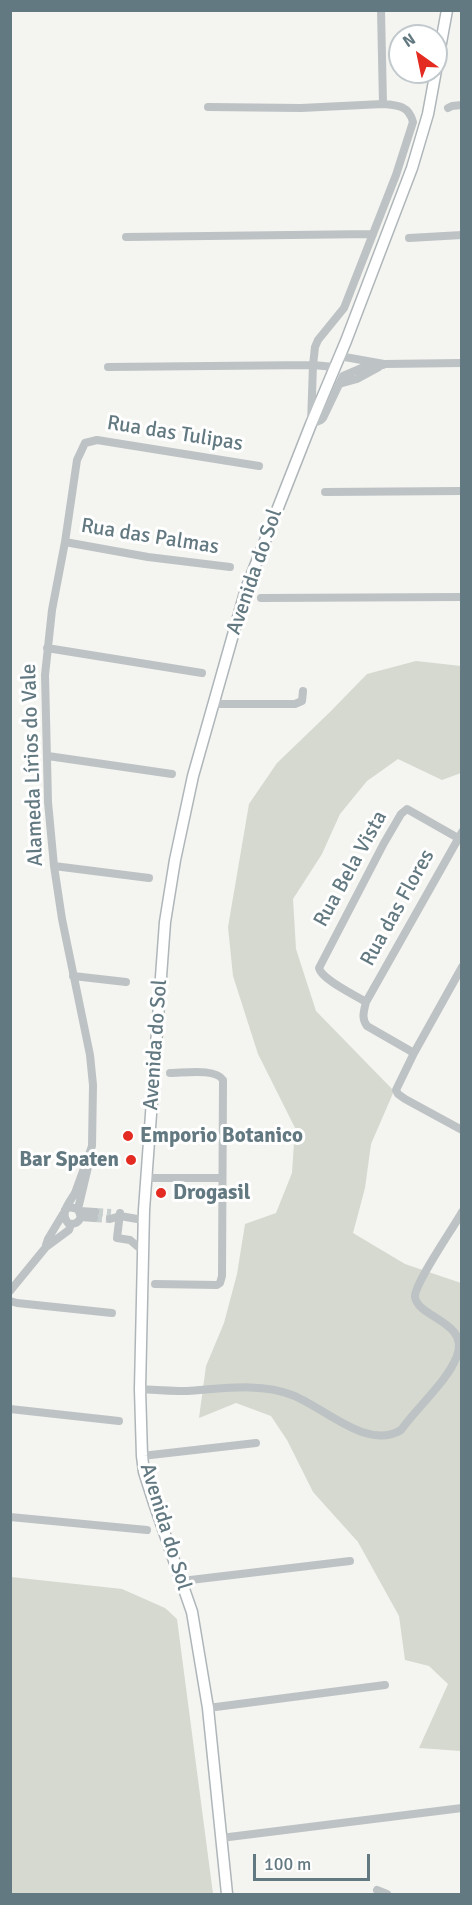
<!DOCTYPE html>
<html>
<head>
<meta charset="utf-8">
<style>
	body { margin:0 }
	#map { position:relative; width:472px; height:1905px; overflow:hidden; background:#f4f4f0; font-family:Signika,sans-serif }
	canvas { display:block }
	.frame { position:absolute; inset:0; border:12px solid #637981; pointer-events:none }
	.north { position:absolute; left:388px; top:24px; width:60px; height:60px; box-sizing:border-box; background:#fff; border:2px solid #c1c9cd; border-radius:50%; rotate:327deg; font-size:16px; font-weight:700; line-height:24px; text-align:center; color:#637981 }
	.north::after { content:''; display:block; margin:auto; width:21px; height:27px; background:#e32b21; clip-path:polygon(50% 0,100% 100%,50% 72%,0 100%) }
	.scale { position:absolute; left:253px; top:1854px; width:117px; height:27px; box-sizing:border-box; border:3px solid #637981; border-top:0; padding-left:8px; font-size:18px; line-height:21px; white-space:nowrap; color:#637981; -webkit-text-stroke:4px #fff; paint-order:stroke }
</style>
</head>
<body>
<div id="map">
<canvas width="472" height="1905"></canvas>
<div class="frame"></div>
<div class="north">N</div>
<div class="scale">100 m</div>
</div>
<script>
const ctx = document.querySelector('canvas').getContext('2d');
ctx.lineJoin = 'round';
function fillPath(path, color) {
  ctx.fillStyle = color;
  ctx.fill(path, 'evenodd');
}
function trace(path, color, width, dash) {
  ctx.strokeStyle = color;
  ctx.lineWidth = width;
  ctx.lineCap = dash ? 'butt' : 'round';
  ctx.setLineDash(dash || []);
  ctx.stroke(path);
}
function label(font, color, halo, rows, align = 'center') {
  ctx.font = font + ' Signika,sans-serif';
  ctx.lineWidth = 6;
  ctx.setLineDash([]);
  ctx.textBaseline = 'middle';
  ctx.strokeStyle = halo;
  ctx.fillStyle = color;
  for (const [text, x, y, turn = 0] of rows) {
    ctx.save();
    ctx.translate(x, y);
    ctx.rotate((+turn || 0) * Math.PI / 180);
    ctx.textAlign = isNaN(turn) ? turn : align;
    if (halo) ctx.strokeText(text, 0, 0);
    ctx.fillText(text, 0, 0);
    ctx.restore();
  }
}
const green = new Path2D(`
	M 416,661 L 461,666 L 461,773 L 442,780 L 398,759 L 367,781 L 340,814 L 322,854 L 293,899 L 296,949 L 316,1011 L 394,1091 L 371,1144 L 365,1188 L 353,1233 L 405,1264 L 461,1283 L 461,1751 L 419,1748 L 448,1684 L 429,1666 L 405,1660 L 399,1616 L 358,1542 L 313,1492 L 287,1440 L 271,1416 L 236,1403 L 199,1418 L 206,1366 L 224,1323 L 237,1274 L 245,1224 L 276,1213 L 292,1173 L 295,1128 L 258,1054 L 233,976 L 228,927 L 249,804 L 277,763 L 330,712 L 367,674 Z
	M 11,1577 L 122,1589 L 165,1608 L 177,1619 L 213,1894 L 11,1894 Z`);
const streetTunnel = new Path2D(`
	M 95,1212 L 111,1213
	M 94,1218 L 110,1219`);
const street = new Path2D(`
	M 381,10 L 383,104 C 398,105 409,106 413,122 L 396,175 L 344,308 L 318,340 L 315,347 L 313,365 L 311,424 L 321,420 L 323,418 L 343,376 L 364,367 L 383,365
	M 208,107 L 301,108 L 383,104
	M 448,108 L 452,106 L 462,105
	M 126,237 L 373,234
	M 409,238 L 462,235
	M 339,356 L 384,364 L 462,363
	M 108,367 L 313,365 L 334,367
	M 339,384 L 357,379 L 379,367
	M 325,492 L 462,491
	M 65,542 L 148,557 L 230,567
	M 261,598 L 462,597
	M 47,648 L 202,673
	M 213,704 L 295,704 L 302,701 L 303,691
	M 48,756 L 172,774
	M 54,866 L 149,878
	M 462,967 L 414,1053 L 396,1090 L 398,1094 L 405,1099 L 462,1130
	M 73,976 L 126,982
	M 366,1002 C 355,995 322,980 319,968 L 384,843 L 401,814 L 407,809 L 458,838
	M 414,1053 L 367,1026 C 361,1018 364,1011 366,1002 L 462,832
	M 147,1178 L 222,1178
	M 78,1209 L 88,1167
	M 65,1210 L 69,1207 L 78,1209 L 81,1217 C 78,1223 75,1225 68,1223 C 59,1213 70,1202 75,1193 L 92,1146 L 93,1085 L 90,1055 L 62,919 L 54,866 L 48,802 L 45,675 L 52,610 L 65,542 L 77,460 L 85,443 L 97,440 L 259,466
	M 80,1211 L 95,1212
	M 120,1213 L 117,1238 L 130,1240 L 143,1251
	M 81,1217 L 94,1218
	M 110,1219 L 120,1216 L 143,1220
	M 46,1245 L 48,1239 L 63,1214
	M 155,1284 L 217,1285 L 220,1283 L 222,1276 L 223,1080 C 216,1068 184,1073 170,1073
	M 10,1291 L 46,1247 L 69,1230 L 71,1224
	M 10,1301 L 17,1303 L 112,1313
	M 140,1389 C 156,1390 171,1391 187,1391 C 220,1389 260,1382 292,1395 C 324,1407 367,1451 401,1430 C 418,1406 447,1382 457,1356 C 470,1322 418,1318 415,1297 C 414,1284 454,1227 462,1212
	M 10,1409 L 119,1421
	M 142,1456 L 256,1443
	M 10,1517 L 147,1530
	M 182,1581 L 350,1561
	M 208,1708 L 385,1685
	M 221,1838 L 462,1808
	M 377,1890 L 387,1894`);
const secondary = new Path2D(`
	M 227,1894 L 208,1708 L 192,1612 L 154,1503 L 144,1472 L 142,1456 L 140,1389 L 144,1210 L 165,922 L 175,860 L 193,776 L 246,589 L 311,424 L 346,341 L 412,168 L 428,114 L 447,10`);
const markers = [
	[128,1136,6,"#e32b21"],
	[131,1160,6,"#e32b21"],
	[161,1193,6,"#e32b21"]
];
const streetNames = [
	["Rua das Tulipas",175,434,9],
	["Rua das Palmas",150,537,9],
	["Avenida do Sol",255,572,-71],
	["Alameda Lírios do Vale",33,765,-92],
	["Rua Bela Vista",351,869,-61],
	["Rua das Flores",398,908,-61],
	["Avenida do Sol",156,1045,-86],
	["Avenida do Sol",165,1527,73]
];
const poiNames = [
	["Emporio Botanico",140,1136],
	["Bar Spaten",119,1160,"right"],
	["Drogasil",173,1193]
];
fillPath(green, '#d5d9cf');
trace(streetTunnel, '#c8cfcf', 8, [8, 4]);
trace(secondary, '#afb6b9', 13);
trace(street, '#bdc2c4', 8);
trace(secondary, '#fff', 10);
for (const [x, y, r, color] of markers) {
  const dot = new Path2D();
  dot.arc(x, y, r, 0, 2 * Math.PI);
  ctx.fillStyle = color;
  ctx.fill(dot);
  trace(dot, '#fff', 2);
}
label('21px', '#637981', '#fff', streetNames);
label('bold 21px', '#637981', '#fff', poiNames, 'left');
</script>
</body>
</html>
